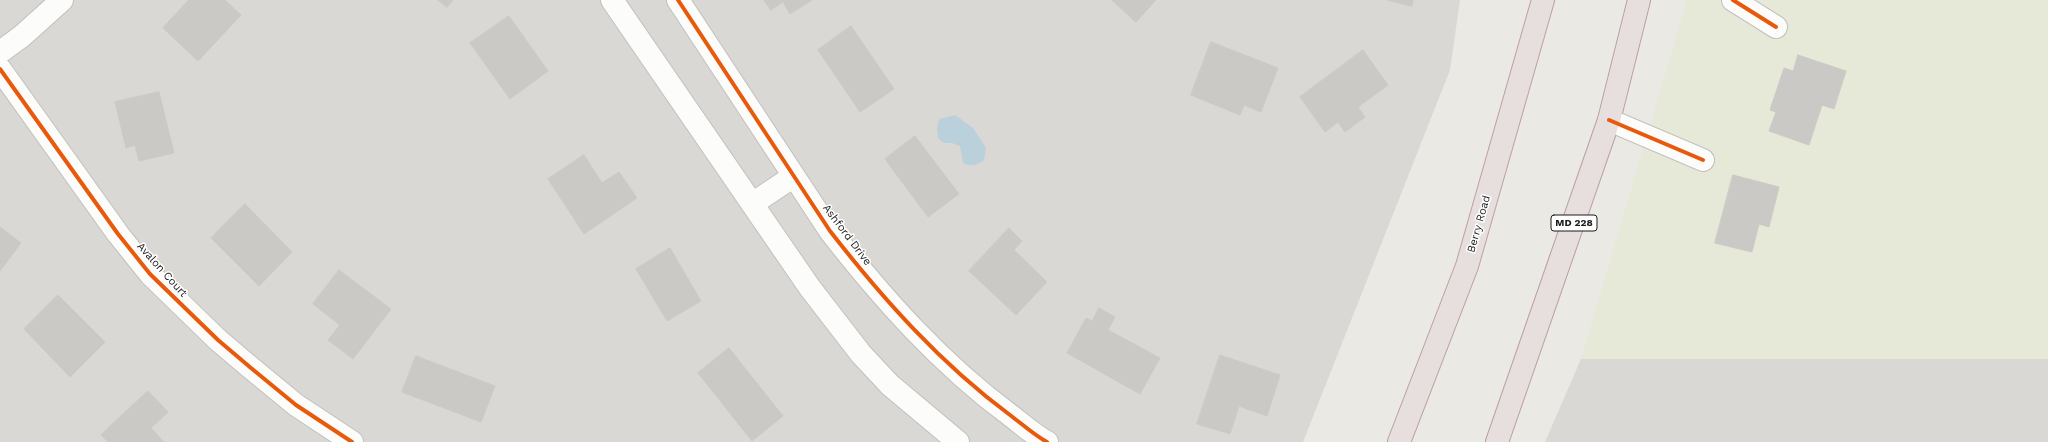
<!DOCTYPE html>
<html>
<head>
<meta charset="utf-8">
<style>
	body { margin:0 }
	canvas { display:block; background:#eae9e4 }
</style>
</head>
<body>
<canvas width="2048" height="442"></canvas>
<script>
const ctx = document.querySelector('canvas').getContext('2d');
ctx.lineJoin = 'round';
function fillPath(path, color) {
  ctx.fillStyle = color;
  ctx.fill(path, 'evenodd');
}
function trace(path, color, width, dash) {
  ctx.strokeStyle = color;
  ctx.lineWidth = width;
  ctx.lineCap = dash ? 'butt' : 'round';
  ctx.setLineDash(dash || []);
  ctx.stroke(path);
}
function label(font, color, halo, rows, align = 'center') {
  ctx.font = font + ' "Work Sans",sans-serif';
  ctx.lineWidth = 3;
  ctx.setLineDash([]);
  ctx.textBaseline = 'middle';
  ctx.strokeStyle = halo;
  ctx.fillStyle = color;
  for (const [text, x, y, turn = 0] of rows) {
    ctx.save();
    ctx.translate(x, y);
    ctx.rotate((+turn || 0) * Math.PI / 180);
    ctx.textAlign = isNaN(turn) ? turn : align;
    if (halo) ctx.strokeText(text, 0, 0);
    ctx.fillText(text, 0, 0);
    ctx.restore();
  }
}
const residential = new Path2D(`
	M 0,0 L 1460,0 L 1450,70 L 1303,442 L 0,442 Z
	M 1581,359 L 2048,359 L 2048,442 L 1545,442 Z`);
const farmland = new Path2D(`
	M 1687,0 L 2048,0 L 2048,359 L 1581,359 Z`);
const water = new Path2D(`
	M 955,115 L 973,128 L 986,148 L 984,160 C 977,165 971,167 963,163 L 960,146 L 952,143 L 944,143 L 938,138 L 937,129 L 939,119 Z`);
const building = new Path2D(`
	M 189,0 L 225,0 L 241,15 L 198,61 L 163,28 Z
	M 438,0 L 453,0 L 447,7 Z
	M 764,0 L 812,0 L 790,14 L 783,2 L 771,10 Z
	M 1112,0 L 1156,0 L 1136,22 Z
	M 1388,0 L 1413,0 L 1412,6 Z
	M 509,16 L 548,71 L 510,99 L 470,43 Z
	M 851,26 L 894,89 L 860,112 L 818,50 Z
	M 1211,42 L 1278,68 L 1261,112 L 1244,105 L 1240,115 L 1191,95 Z
	M 1363,50 L 1388,85 L 1358,107 L 1365,117 L 1345,132 L 1338,122 L 1325,132 L 1300,97 Z
	M 1798,55 L 1846,71 L 1834,109 L 1822,105 L 1809,145 L 1769,131 L 1776,112 L 1770,110 L 1784,68 L 1793,71 Z
	M 159,92 L 174,153 L 139,161 L 135,145 L 126,148 L 115,102 Z
	M 915,136 L 959,194 L 928,217 L 885,159 Z
	M 584,155 L 602,183 L 619,172 L 637,198 L 584,234 L 548,179 Z
	M 1733,175 L 1779,187 L 1769,227 L 1759,224 L 1752,252 L 1715,243 Z
	M 245,204 L 292,252 L 259,286 L 211,238 Z
	M 0,227 L 21,243 L 0,271 Z
	M 1009,228 L 1022,241 L 1014,250 L 1047,282 L 1016,315 L 969,271 Z
	M 670,248 L 701,301 L 667,321 L 636,269 Z
	M 339,270 L 391,309 L 353,359 L 328,340 L 340,325 L 313,304 Z
	M 58,295 L 105,342 L 70,377 L 24,329 Z
	M 1099,308 L 1115,317 L 1108,330 L 1160,358 L 1140,394 L 1067,353 L 1086,318 L 1092,321 Z
	M 729,348 L 783,416 L 752,441 L 698,373 Z
	M 1220,355 L 1280,375 L 1267,416 L 1239,406 L 1230,434 L 1197,424 Z
	M 416,356 L 495,386 L 481,422 L 402,392 Z
	M 148,391 L 168,412 L 151,428 L 164,442 L 108,442 L 101,435 Z`);
const minor = new Path2D(`
	M 612,0 L 810,288 L 861,354 L 890,385 L 958,442
	M 678,0 L 830,231 C 883,299 941,364 1010,415 C 1022,424 1034,435 1047,442
	M 1733,0 L 1776,27
	M 0,52 L 22,36 L 62,0
	M 0,69 L 118,234 L 150,274 L 218,340 L 251,368 L 296,405 L 352,442
	M 1609,120 L 1703,160
	M 752,204 L 794,176`);
const highway = new Path2D(`
	M 1399,442 L 1467,266 L 1543,0
	M 1497,442 L 1609,120 L 1639,0`);
const cycleway = new Path2D(`
	M 678,0 L 830,231 C 883,299 941,364 1010,415 C 1022,424 1034,435 1047,442
	M 1733,0 L 1776,27
	M 0,69 L 118,234 L 150,274 L 218,340 L 251,368 L 296,405 L 352,442
	M 1609,120 L 1703,160`);
const shields = [
	[1574,223,46]
];
const shieldNames = [
	["MD 228",1574,223]
];
const streetNames = [
	["Berry Road",1479,224,-74],
	["Ashford Drive",847,235,53],
	["Avalon Court",162,270,48]
];
fillPath(residential, '#d9d8d5');
fillPath(farmland, '#e7e9d8');
fillPath(water, '#bad0da');
fillPath(building, '#cbc9c5');
trace(building, '#cdcac6', 1);
trace(minor, '#c1c0be', 24);
trace(highway, '#bc9fa4', 24);
trace(minor, '#fcfcfb', 22);
trace(highway, '#e7dfde', 22);
trace(cycleway, '#e8590c', 4);
for (const [x, y, w] of shields) {
  const box = new Path2D();
  box.roundRect(x - w / 2, y - 8, w, 16, 3);
  ctx.fillStyle = '#fff';
  ctx.fill(box);
  trace(box, '#1b1b1b', 1);
}
label('bold 10px', '#1b1b1b', null, shieldNames);
label('11px', '#1b1b1b', '#fff', streetNames);
</script>
</body>
</html>
